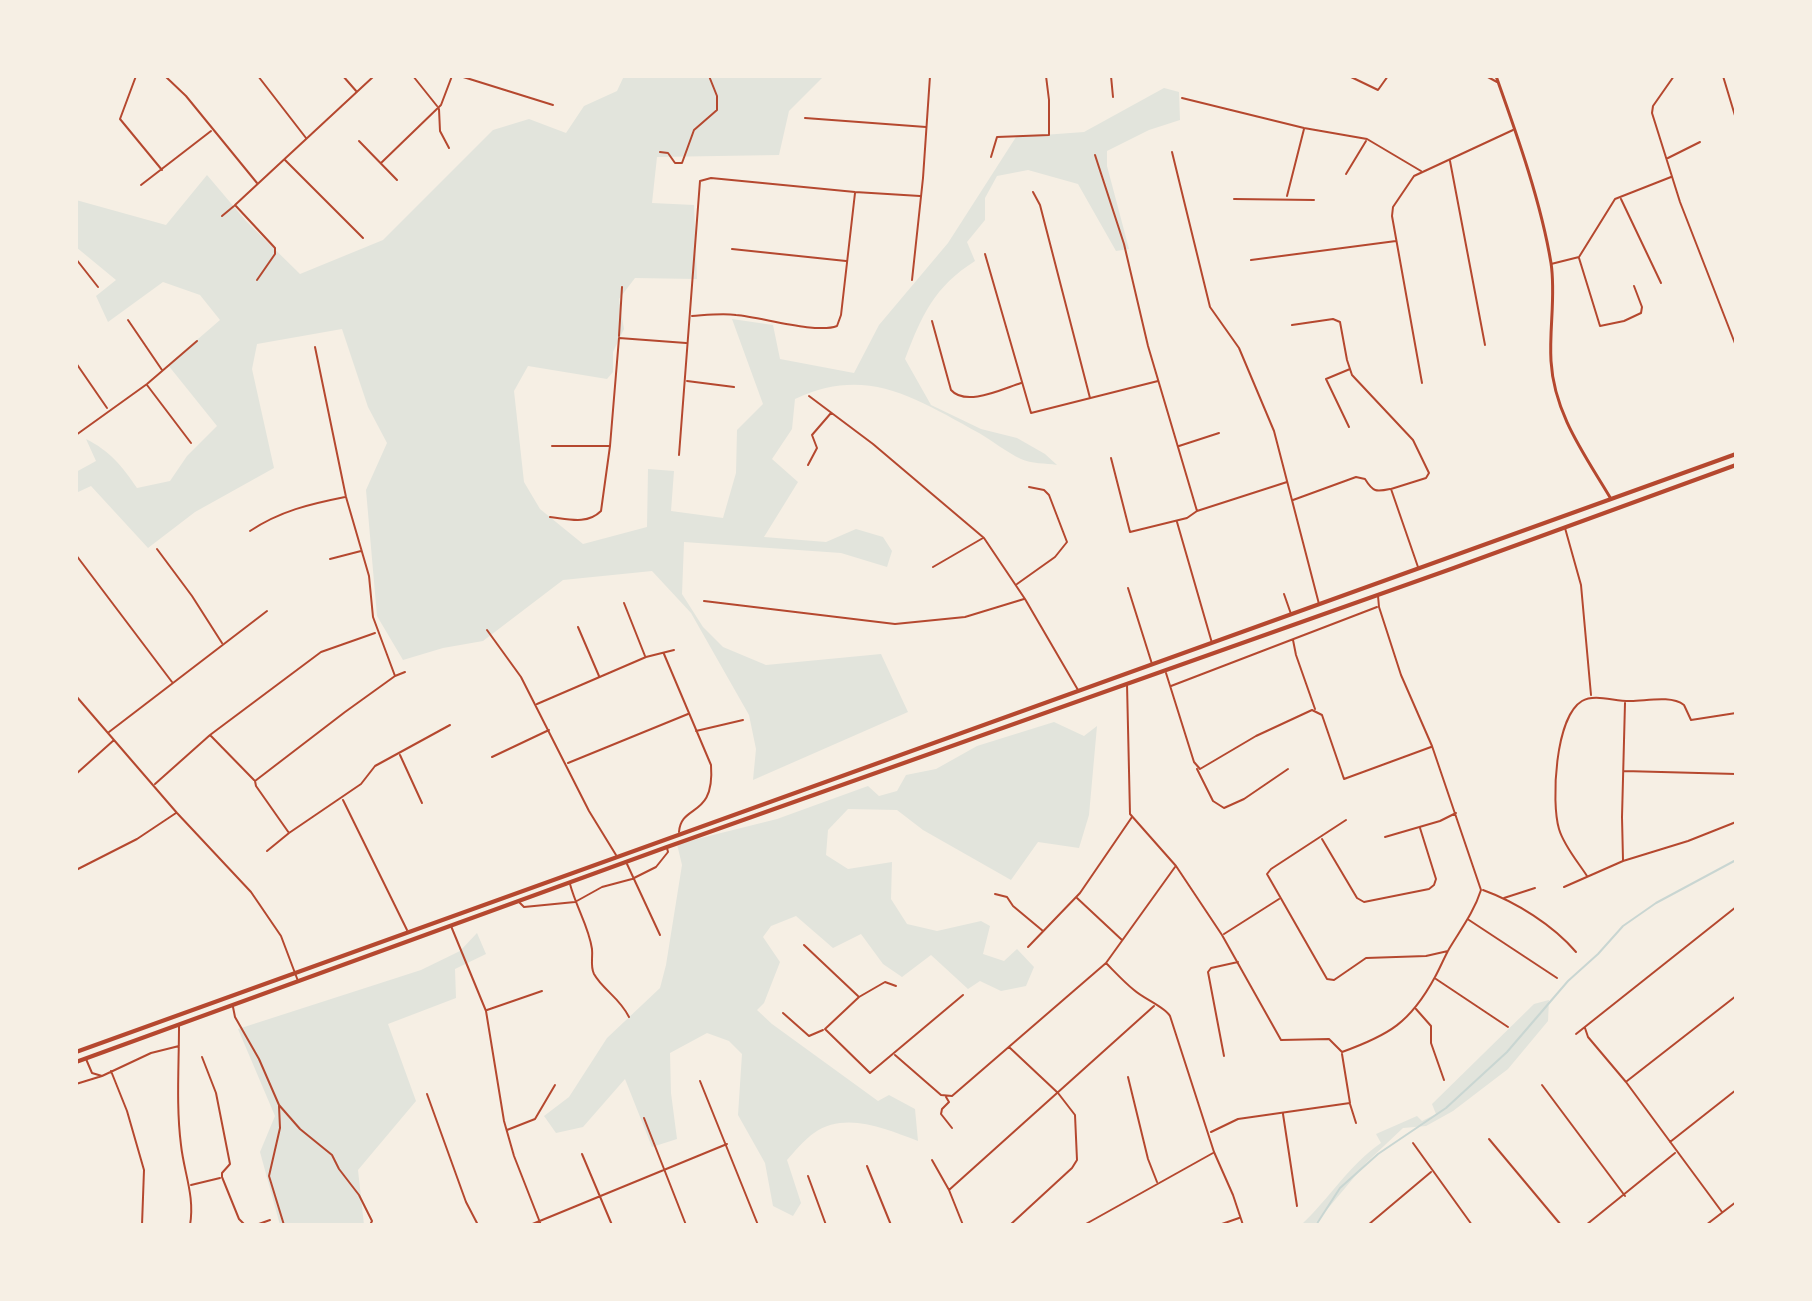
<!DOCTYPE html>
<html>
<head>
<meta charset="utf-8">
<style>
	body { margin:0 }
	#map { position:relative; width:1812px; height:1301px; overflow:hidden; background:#f6efe4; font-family:Inter,sans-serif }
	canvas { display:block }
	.frame { position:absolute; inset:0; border:78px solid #f6efe4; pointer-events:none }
</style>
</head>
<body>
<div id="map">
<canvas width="1812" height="1301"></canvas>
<div class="frame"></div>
</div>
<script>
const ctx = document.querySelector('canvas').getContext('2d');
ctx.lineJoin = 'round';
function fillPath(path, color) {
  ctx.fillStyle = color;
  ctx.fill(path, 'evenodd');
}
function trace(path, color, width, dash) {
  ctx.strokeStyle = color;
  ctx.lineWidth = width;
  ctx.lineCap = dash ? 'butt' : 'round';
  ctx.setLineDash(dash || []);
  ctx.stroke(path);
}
const green = new Path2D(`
	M 624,76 L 824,76 L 789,111 L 779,155 L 657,157 L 652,203 L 694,205 L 697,279 L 635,278 L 619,299 L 624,329 L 613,352 L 613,372 L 607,379 L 528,366 L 514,391 L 524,482 L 540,509 L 583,544 L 647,527 L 648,469 L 674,471 L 671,511 L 723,518 L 736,473 L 737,430 L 763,404 L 732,319 L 773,325 L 780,359 L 854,373 L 879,325 L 948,243 L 1016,137 L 1084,132 L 1164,88 L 1179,92 L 1180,120 L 1149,130 L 1107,151 L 1107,166 L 1129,249 L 1116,251 L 1078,184 L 1028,170 L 997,176 L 985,198 L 985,220 L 967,242 L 975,261 C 934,287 922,315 905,359 L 931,405 L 981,429 L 1017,438 L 1045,454 L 1057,465 C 1046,463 1031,464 1021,459 C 1006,452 993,441 979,433 C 915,398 867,365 795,399 L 792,429 L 772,459 L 798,482 L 764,537 L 826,542 L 856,529 L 883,537 L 892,551 L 887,567 L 841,553 L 684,542 L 682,594 L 703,627 L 723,647 L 766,665 L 881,654 L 908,712 L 753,780 L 756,749 L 749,715 L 691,613 L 652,571 L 563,580 L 483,641 L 443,648 L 403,660 L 377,616 L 366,490 L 387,443 L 368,407 L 342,329 L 257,344 L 252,369 L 274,468 L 195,512 L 148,548 L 91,486 L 76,493 L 76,472 L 96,461 L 86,439 C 110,451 122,466 137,488 L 170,481 L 187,456 L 217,426 L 168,365 L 220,320 L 200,295 L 163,282 L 108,322 L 96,296 L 116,280 L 76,247 L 76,200 L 166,225 L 207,175 L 246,221 L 300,274 L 383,240 L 493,130 L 529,119 L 566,133 L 584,106 L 617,91 Z
	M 1054,722 L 1084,736 L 1097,726 L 1089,815 L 1079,848 L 1038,842 L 1011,880 L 923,830 L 897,810 L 848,809 L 828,830 L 826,855 L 848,869 L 892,862 L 891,899 L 907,924 L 937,931 L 981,921 L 990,926 L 983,954 L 1004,961 L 1017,949 L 1034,967 L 1026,986 L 1001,991 L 980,981 L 968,989 L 931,955 L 902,977 L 883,964 L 861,934 L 833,948 L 796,916 L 771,926 L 763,937 L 780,962 L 764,1003 L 757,1010 L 772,1024 L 878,1101 L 889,1095 L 915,1109 L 918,1141 C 885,1129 846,1111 814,1133 C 804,1140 795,1151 787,1160 L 801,1203 L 793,1216 L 773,1206 L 765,1163 L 738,1115 L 742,1054 L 729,1041 L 707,1033 L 670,1053 L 671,1093 L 677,1139 L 652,1147 L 625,1079 L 583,1127 L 556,1133 L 544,1116 L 569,1097 L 607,1038 L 660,988 L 666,965 L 682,865 L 677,844 L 777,819 L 868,786 L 879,796 L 897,791 L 906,775 L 936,769 L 977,746 Z
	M 477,933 L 486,954 L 455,969 L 456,998 L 388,1024 L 416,1101 L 358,1170 L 364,1225 L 280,1225 L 260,1152 L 275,1116 L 238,1029 L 421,970 L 460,951 Z
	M 1549,1000 L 1548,1021 L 1508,1069 L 1453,1111 L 1426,1126 L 1403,1128 L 1367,1162 L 1314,1225 L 1301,1225 C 1329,1199 1349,1165 1381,1143 L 1376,1134 L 1417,1116 L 1422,1121 L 1436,1114 L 1432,1104 L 1534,1004 Z`);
const stream = new Path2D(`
	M 1316,1225 L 1340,1188 L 1378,1154 L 1446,1108 L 1507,1052 L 1568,981 L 1598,954 L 1623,926 L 1656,903 L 1736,860`);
const minor = new Path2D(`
	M 136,76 L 120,119 L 162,170
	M 165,76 L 186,96 L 257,183
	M 258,76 L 306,138
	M 343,76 L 357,92
	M 413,76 L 437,106
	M 460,76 L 553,105
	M 1111,76 L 1113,97
	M 1349,76 L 1378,90 L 1388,76
	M 1486,76 L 1497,82
	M 1674,76 L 1653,106 L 1652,113 L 1680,202 L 1736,346
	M 1723,76 L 1736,119
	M 1182,98 L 1304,128 L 1367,139 L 1421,171
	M 439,109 L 440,131 L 449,148
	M 805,118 L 926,127
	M 359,141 L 397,180
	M 660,152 L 668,153 L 675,163 L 682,163 L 694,130 L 717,110 L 717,96 L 709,76
	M 1172,152 L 1210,307 L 1239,348 L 1274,431 L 1319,604
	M 1095,155 L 1124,244 L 1148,346 L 1197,511
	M 991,157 L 997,137 L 1049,135 L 1049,100 L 1046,76
	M 1668,158 L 1700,142
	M 285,160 L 363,238
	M 1450,161 L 1485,345
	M 381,163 L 441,105 L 452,76
	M 1346,174 L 1366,141
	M 141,185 L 211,131
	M 1033,192 L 1040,205 L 1090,398
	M 1287,196 L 1304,129
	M 1234,199 L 1314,200
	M 1621,199 L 1661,283
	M 222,216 L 234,206
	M 732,249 L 846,261
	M 985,254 L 1031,413 L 1158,381
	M 1579,258 L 1600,326 L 1624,321 L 1641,313 L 1642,307 L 1634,286
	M 76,259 L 98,287
	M 1251,260 L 1396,241
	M 1551,264 L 1579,257 L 1615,199 L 1671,177
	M 257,280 L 275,254 L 275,248 L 235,205 L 374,76
	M 912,280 L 923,178 L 930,76
	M 692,316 C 707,315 722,313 736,315 C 761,317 816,334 837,326 L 841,315 L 855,193
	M 128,320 L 162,370
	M 932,321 L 951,390 C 966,407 1002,389 1021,383
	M 1292,325 L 1333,319 L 1340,322 L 1347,360 L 1352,375 L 1413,440 L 1429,473 L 1426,478 L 1391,489 L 1418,567
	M 619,336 L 622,287
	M 315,347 L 346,497 L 369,576 L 373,617 L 395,676
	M 76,363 L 107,408
	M 687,381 L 734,387
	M 1422,383 L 1392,216 L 1393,207 L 1414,176 L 1513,130
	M 147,385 L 191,443
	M 809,396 L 873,444 L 984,538 L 1025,599 L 1078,690
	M 1349,427 L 1326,379 L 1350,369
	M 76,435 L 147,384 L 197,341
	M 552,446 L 609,446
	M 1179,446 L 1219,433
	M 679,455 L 700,181 L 711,178 L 855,192 L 920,196
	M 1111,458 L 1130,532 L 1187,518 L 1197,511 L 1287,482
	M 808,465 L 817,448 L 812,435 L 831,413
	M 1293,500 L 1356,477 L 1365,479 C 1373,492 1376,492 1390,489
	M 550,517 C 568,519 587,525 601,511 L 610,446 L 619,338 L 686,343
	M 1177,522 L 1212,643
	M 1565,528 L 1581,585 L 1591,695
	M 250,531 C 280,511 310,504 345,497
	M 157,549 L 192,596 L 222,643
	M 76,555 L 172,682
	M 330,559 L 361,551
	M 933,567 L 983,538
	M 1017,584 L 1055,557 L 1067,542 L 1049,495 L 1044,490 L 1029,487
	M 1128,588 L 1152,664
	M 1284,594 L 1291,614
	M 704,601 L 895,624 L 965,617 L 1024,599
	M 624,603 L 645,656
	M 578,627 L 599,676
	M 487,630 L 521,677 L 589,811 L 616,855
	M 1293,640 L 1296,655 L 1315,709
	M 664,654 L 711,765 C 715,819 681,803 679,832
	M 1166,673 L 1194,762 L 1200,769 L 1256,736 L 1312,710 L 1322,715 L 1344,779 L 1431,747
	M 1127,684 L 1130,814 L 1176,866 L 1222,935 L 1281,1040 L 1329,1039 L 1342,1052 C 1389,1035 1410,1023 1435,977 C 1440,968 1444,958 1449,949 C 1461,929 1474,912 1481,890 L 1432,746 L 1401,675 L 1379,607 L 1378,596
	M 1171,686 L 1377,607
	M 76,696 L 177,813 L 251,892 L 281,936 L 298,981
	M 537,704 L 646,657 L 674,650
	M 696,731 L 743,720
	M 109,732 L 267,611
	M 211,736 L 254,780
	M 400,755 L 422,803
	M 492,757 L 549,730
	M 568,763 L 688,714
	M 1197,769 L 1213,801 L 1224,808 L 1244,799 L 1288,769
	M 1624,771 L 1736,774
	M 76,774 L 114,740
	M 155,784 L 210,735 L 321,652 L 375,633
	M 343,800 L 407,930
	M 1346,820 L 1271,869 L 1267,874 L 1327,979 L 1334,980 L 1366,958 L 1426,956 L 1448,951
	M 289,833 L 256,786 L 255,781 L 345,712 L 395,676 L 405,672
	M 1385,837 L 1440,821 L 1456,813
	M 1322,839 L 1357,898 L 1364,902 L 1429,889 L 1434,885 L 1436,879 L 1420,828
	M 267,851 L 289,833 L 361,784 L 375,766 L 450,725
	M 1623,860 L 1622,817 L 1625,703
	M 627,864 L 660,935
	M 76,870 L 137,839 L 176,813
	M 1587,876 C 1578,862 1564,846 1559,829 C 1551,802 1555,717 1582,701 C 1595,693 1616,702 1631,701 C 1646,701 1671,695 1684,705 L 1691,720 L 1736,713
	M 570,884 C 576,907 589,927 592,949 C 593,958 590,966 594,974 C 603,990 619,997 629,1017
	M 1564,887 L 1623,861 L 1688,841 L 1736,822
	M 1483,890 C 1516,902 1553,925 1576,952
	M 995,894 L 1007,897 L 1013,906 L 1043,931
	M 1077,898 L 1122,940
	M 1504,898 L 1535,888
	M 519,902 L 524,907 L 575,902 L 602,887 L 632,879 L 656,867 L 668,852 L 667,848
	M 1469,920 L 1557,978
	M 451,926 L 486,1011 L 504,1121 L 514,1156 L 541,1225
	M 1224,934 L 1279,899
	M 804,945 L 858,996
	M 1028,947 L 1080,893 L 1132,817
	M 1106,963 C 1115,972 1124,982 1134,990 C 1144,999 1165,1007 1170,1016 L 1214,1152 L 1233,1195 L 1243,1225
	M 1436,979 L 1508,1027
	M 896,986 L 885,982 L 859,997 L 825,1029 L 870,1073 L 963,995
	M 233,1007 L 235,1017 L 259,1059 L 279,1105 L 300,1129 L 332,1155 L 339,1169 L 359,1195 L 372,1221 L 370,1225
	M 1416,1009 L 1431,1026 L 1431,1043 L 1444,1080
	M 487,1010 L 542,991
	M 783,1013 L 809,1036 L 823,1030
	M 179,1026 C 179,1066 176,1106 181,1145 C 184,1173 195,1196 190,1225
	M 1585,1028 L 1588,1037 L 1626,1082 L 1722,1212
	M 1576,1034 L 1736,907
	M 1009,1047 L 1058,1093 L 1075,1115 L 1077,1160 L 1072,1168 L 1010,1225
	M 895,1055 L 941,1095 L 952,1096 L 1106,963 L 1175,867
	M 1224,1056 L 1208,972 L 1211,968 L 1238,962
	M 202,1057 L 216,1093 L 230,1164 L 222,1173 L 222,1177 L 239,1219 L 245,1225
	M 86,1059 L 92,1073 L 102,1076 L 151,1053 L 179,1046
	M 111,1071 L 127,1111 L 144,1170 L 142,1225
	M 1128,1077 L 1148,1159 L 1157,1182
	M 700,1081 L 758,1225
	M 1627,1081 L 1736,996
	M 76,1084 L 102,1076
	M 1542,1085 L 1625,1196
	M 427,1094 L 466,1202 L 478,1225
	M 946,1097 L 949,1102 L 942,1109 L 941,1114 L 952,1128
	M 1350,1104 L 1356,1123
	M 279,1106 L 280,1128 L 269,1176 L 284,1225
	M 1283,1114 L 1297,1206
	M 644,1118 L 686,1225
	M 507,1130 L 535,1119 L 555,1085
	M 1211,1132 L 1238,1119 L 1350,1103 L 1342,1054
	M 1489,1139 L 1561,1225
	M 1670,1142 L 1736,1090
	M 1413,1143 L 1472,1225
	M 582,1154 L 612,1225
	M 932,1160 L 949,1190
	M 867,1166 L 891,1225
	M 808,1176 L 826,1225
	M 191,1185 L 220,1178
	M 256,1225 L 270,1220
	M 530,1225 L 727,1144
	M 963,1225 L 949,1190 L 1154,1006
	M 1084,1225 L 1213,1153
	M 1219,1225 L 1239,1218
	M 1368,1225 L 1431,1172
	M 1586,1225 L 1675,1153
	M 1706,1225 L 1736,1202`);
const tertiary = new Path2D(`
	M 1496,76 C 1517,135 1541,202 1551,263 C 1556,295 1549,329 1551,361 C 1554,414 1585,455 1611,499`);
const trunk = new Path2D(`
	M 76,1052 L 1736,454
	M 76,1062 L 667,847 L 1451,569 L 1736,465`);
fillPath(green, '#e2e4dc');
trace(stream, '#c9d6d2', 2);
trace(minor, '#b5482f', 2);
trace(tertiary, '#b5482f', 3);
trace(trunk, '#b5482f', 4);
</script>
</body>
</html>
